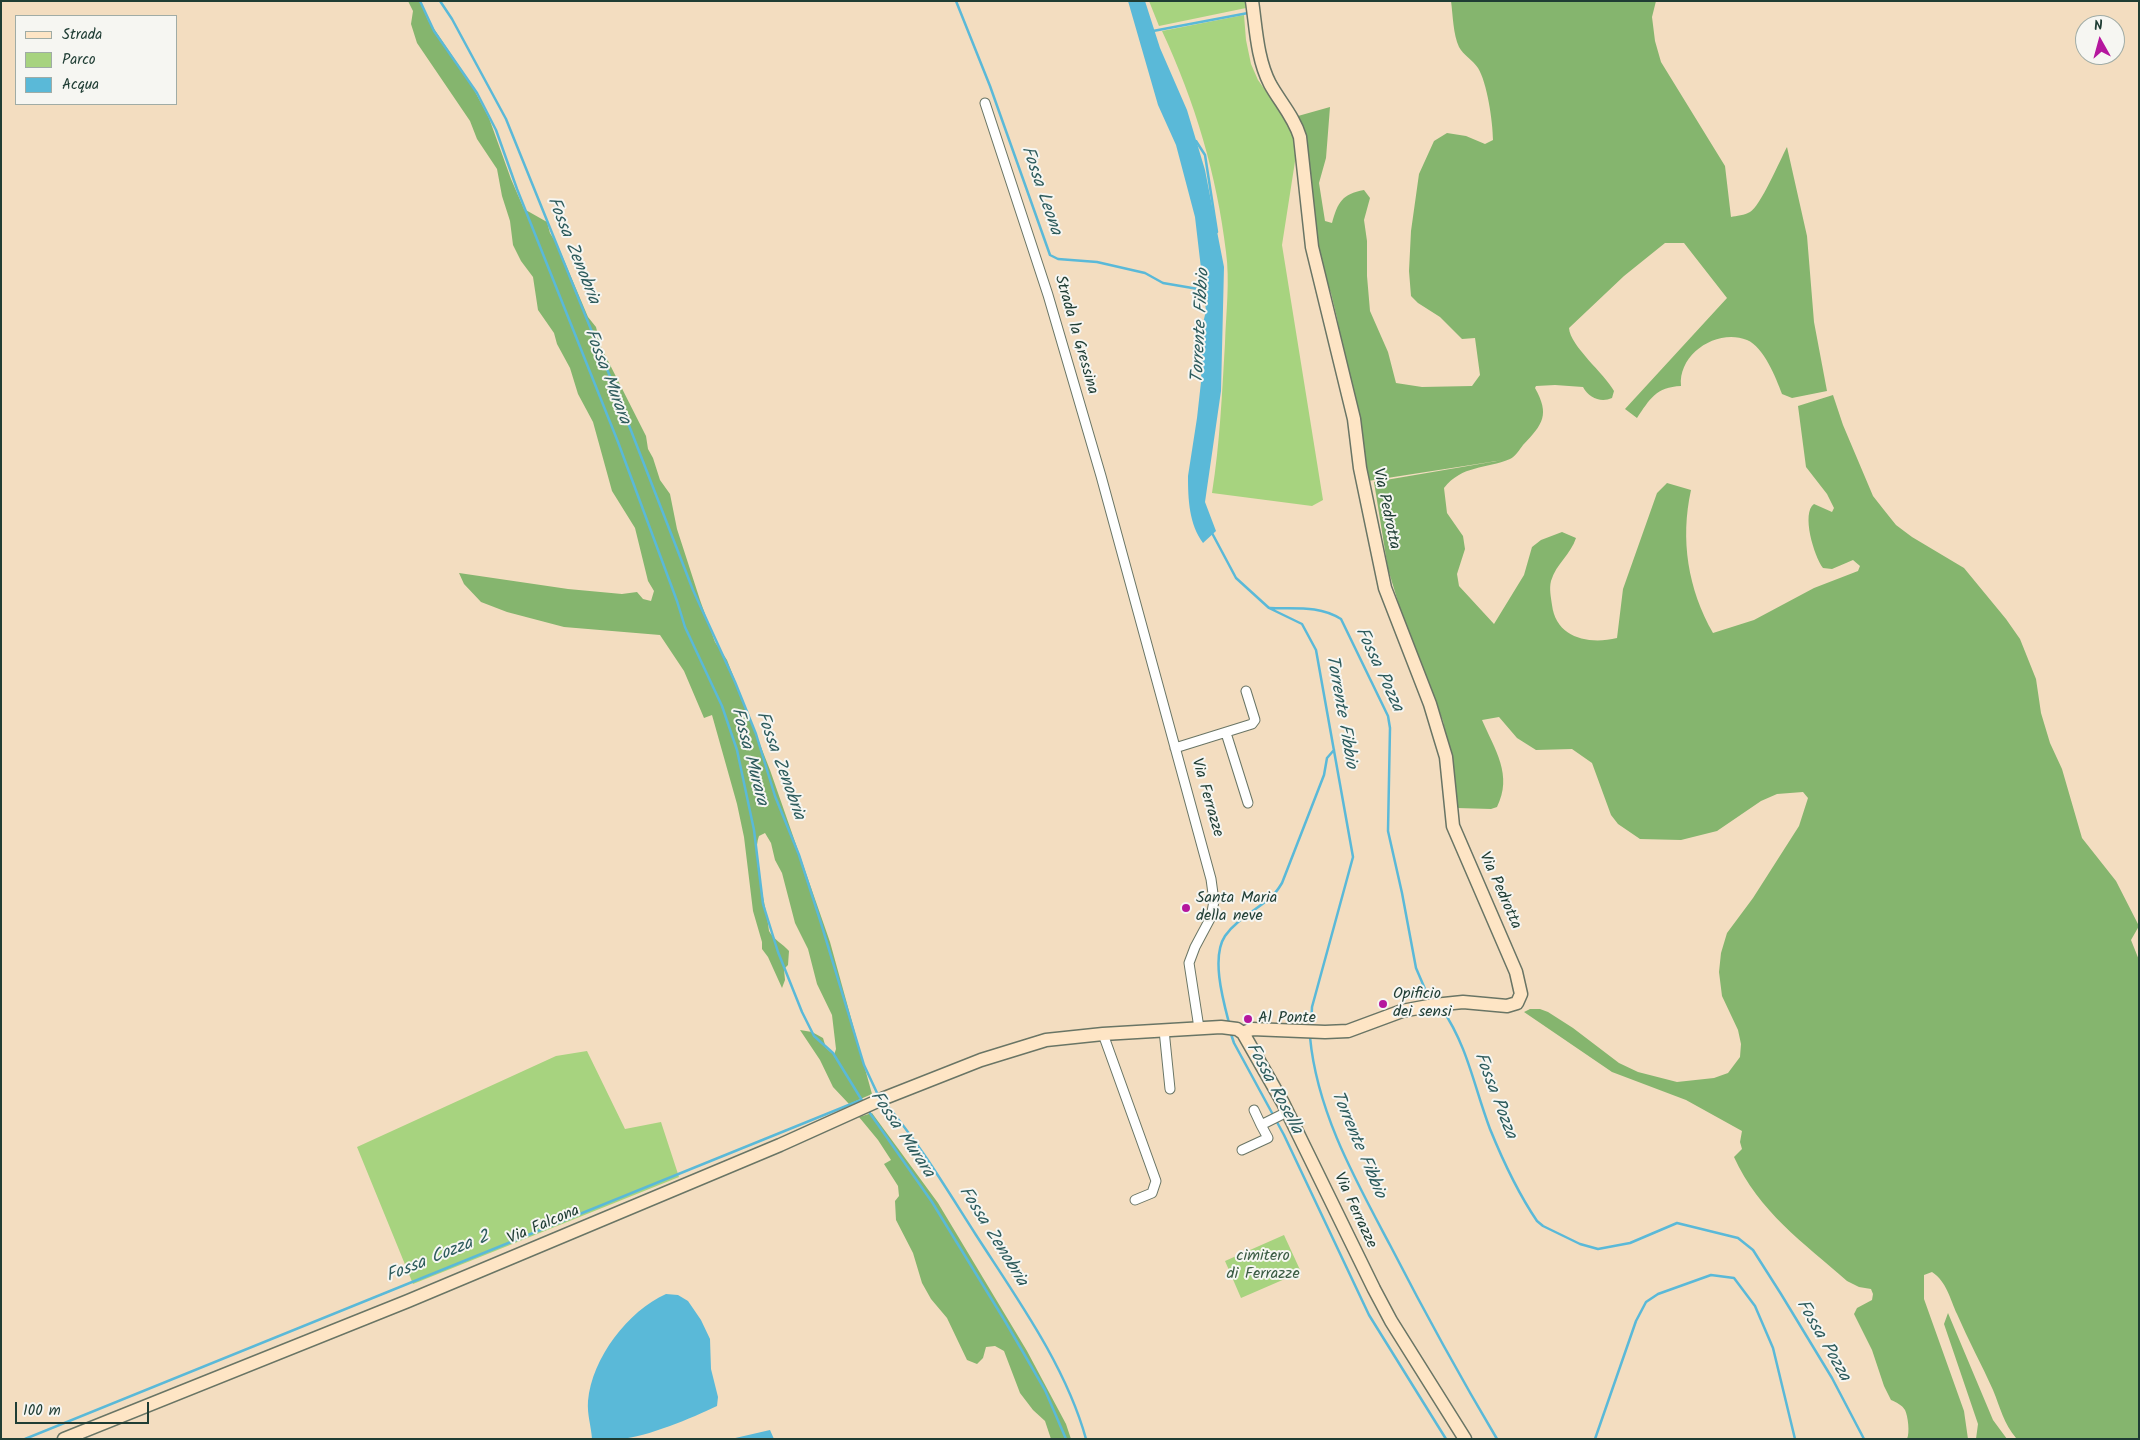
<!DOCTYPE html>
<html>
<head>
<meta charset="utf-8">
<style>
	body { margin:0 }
	#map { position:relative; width:2140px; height:1440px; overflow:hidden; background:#f3ddc0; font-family:Kalam,sans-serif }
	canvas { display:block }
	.frame { position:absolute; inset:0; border:2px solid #1f3d34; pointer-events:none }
	.legend { position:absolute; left:15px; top:15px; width:162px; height:90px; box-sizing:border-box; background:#f6f6f2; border:1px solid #a0aca6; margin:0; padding:6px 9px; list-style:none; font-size:15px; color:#1f3d34 }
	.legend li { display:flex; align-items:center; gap:10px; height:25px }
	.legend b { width:25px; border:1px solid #a0aca6 }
	.north { position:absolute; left:2075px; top:15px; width:50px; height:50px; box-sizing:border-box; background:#f6f6f2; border:1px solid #a0aca6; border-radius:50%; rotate:353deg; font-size:14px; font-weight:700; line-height:20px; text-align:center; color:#1f3d34 }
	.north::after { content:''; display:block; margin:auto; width:18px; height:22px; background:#b5179e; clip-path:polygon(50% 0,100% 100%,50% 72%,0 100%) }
	.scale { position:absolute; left:15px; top:1402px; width:134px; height:22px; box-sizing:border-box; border:2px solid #1f3d34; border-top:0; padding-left:6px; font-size:15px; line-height:18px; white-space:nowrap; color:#1f3d34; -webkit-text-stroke:4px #f6f6f2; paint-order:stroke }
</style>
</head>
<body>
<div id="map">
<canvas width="2140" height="1440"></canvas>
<div class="frame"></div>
<ul class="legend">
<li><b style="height:6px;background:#fee5c5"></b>Strada</li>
<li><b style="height:14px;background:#a7d37f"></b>Parco</li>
<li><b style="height:14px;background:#5ab9d8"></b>Acqua</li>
</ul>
<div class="north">N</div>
<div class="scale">100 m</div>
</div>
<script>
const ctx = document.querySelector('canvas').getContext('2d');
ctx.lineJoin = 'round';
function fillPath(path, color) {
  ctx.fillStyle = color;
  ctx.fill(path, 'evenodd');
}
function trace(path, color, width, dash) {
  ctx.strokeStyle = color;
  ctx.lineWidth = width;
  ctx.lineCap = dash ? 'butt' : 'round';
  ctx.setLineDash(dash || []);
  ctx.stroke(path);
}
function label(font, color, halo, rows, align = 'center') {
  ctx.font = font + ' Kalam,sans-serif';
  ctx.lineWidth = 4;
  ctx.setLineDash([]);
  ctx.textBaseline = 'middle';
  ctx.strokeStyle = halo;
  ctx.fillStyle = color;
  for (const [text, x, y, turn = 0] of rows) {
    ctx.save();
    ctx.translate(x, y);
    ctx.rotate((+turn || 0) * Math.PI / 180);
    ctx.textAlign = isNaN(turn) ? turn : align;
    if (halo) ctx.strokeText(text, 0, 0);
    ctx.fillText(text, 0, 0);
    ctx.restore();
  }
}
const green = new Path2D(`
	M 1149,1 L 1245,1 L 1246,8 L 1159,26 Z
	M 1244,15 L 1246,40 L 1251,64 L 1258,80 L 1282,114 L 1293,134 L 1296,155 L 1282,245 L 1323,500 L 1312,506 L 1212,493 C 1220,443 1222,393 1225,343 C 1226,313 1230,281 1226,252 C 1217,175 1195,102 1162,31 Z
	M 587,1051 L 625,1129 L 661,1122 L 679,1177 L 413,1284 L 357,1147 L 556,1056 Z
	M 1284,1235 L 1301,1272 L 1241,1298 L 1225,1261 Z`);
const forest = new Path2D(`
	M 408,1 L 420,1 L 428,20 L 470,82 L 489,118 L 511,179 L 524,209 L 547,222 L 550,233 L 558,246 L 588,317 L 596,327 L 601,347 L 646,436 L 648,449 L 653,458 L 660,480 L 670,494 L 677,529 L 700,600 L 715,642 L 727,660 L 770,770 L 830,942 L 872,1094 L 849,1104 L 833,1087 L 820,1060 L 800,1030 L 812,1032 L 823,1038 L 826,1048 L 834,1055 L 836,1049 L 832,1015 L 817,984 L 808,949 L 795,923 L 782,873 L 775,860 L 771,843 L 765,833 L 759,836 C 751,856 767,907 769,931 C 773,939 783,944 789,951 L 788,965 L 784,969 L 785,980 L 782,988 L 768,957 L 762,949 L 762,942 L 753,911 L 744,837 L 737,804 L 712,715 L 704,718 L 684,671 L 660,635 L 564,627 L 507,612 L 481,602 L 464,584 L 459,573 L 568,589 L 622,594 L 637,592 L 643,599 L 651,601 L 654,591 L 648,581 L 635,528 L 612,491 L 593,422 L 578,394 L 570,368 L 557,344 L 554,333 L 538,310 L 533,277 L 521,261 L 513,245 L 510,221 L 502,196 L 497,169 L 477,139 L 470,121 L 417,43 L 411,24 L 413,11 Z
	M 1451,1 L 1656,1 L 1652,17 L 1655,41 L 1661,62 L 1725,166 L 1731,217 C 1736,216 1745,215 1750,212 C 1760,207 1780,160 1787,147 L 1807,236 L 1814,322 L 1827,391 L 1792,398 L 1782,394 C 1776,378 1764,347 1747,340 C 1718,328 1678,353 1681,386 C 1656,387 1650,399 1637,418 L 1625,409 L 1727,298 L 1684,243 L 1665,243 L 1624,276 L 1569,328 C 1570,346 1605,374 1614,391 L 1612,398 C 1601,403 1589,398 1583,387 L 1555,385 L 1536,386 L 1535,388 C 1550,415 1543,424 1523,445 C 1520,449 1515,457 1510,459 C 1486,469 1462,465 1444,488 L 1447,513 L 1463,536 L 1465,549 L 1457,574 L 1459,586 L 1494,624 L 1524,575 L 1532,547 L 1541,540 L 1562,532 L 1576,538 C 1571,554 1556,564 1551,581 C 1549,589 1551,597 1552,605 C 1556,638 1589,645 1617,638 L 1623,589 L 1657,493 L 1667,483 L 1691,490 C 1680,540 1688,589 1713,633 L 1754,620 L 1814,588 L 1858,571 L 1860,566 L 1853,560 L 1832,569 L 1823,568 C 1814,556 1801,513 1814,504 L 1832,512 L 1834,508 L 1827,494 L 1806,467 L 1798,406 L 1833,395 L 1843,425 L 1873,496 L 1884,510 L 1896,525 L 1912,537 L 1964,568 L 2006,619 L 2020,639 L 2036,679 L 2041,713 L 2050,743 L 2062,769 L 2082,838 L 2116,881 L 2139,926 L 2131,940 L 2139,960 L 2139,1439 L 2016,1438 C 2004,1424 2000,1407 1993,1390 C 1982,1365 1968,1340 1957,1314 C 1950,1299 1947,1282 1932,1272 L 1924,1275 L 1924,1299 L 1964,1411 L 1968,1439 L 1907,1439 C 1910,1433 1908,1416 1905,1410 C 1902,1405 1896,1402 1891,1400 L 1884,1386 L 1872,1350 L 1854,1314 L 1857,1308 L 1872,1300 L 1873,1294 L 1871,1289 L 1859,1287 L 1847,1281 C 1803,1242 1759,1212 1734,1157 L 1742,1149 L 1740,1142 L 1742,1131 L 1686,1100 L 1612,1072 L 1524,1012 L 1530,1009 L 1540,1009 L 1548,1012 L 1573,1028 L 1619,1063 L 1638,1072 L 1677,1082 L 1714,1078 L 1728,1073 L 1740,1057 L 1741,1044 L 1738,1030 L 1722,996 L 1719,972 L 1721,953 L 1727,933 L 1753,898 L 1799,826 L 1808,798 L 1803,792 L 1777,794 L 1761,801 L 1717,831 L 1681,840 L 1640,839 L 1618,824 L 1611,815 L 1592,763 L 1572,749 L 1536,750 L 1517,738 L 1499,717 L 1482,720 C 1495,750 1513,775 1497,807 L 1491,809 L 1457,808 L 1454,771 L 1443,721 L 1402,615 L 1388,569 L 1374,482 L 1503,460 L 1368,481 L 1362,449 L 1361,423 L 1344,354 L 1337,318 L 1331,293 L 1315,255 L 1309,225 L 1298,116 L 1330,107 L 1326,158 L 1319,183 L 1325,221 L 1332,223 C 1338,202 1342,194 1364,190 L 1370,198 L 1364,220 L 1367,241 L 1367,276 L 1370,311 L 1388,352 L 1396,383 L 1422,387 L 1472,386 L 1480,375 L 1475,338 L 1462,339 L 1440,317 L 1418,303 L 1411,296 L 1409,271 L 1411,231 L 1419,174 L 1434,141 L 1447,133 L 1466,136 L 1485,144 L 1493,140 C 1493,122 1487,82 1478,68 C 1473,60 1463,55 1459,47 C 1453,34 1453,16 1451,1 Z
	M 872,1113 L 938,1203 L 1027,1351 L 1066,1424 L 1071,1439 L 1051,1439 L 1045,1421 L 1033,1410 L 1020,1393 L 1004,1351 L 995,1346 L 986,1347 L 983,1358 L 977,1364 L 967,1360 L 947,1318 L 931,1299 L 922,1283 L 913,1253 L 896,1220 L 895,1201 L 899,1196 L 898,1186 L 884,1164 L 891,1160 L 878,1140 L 859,1117 Z
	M 1948,1313 L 1993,1420 L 2007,1439 L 1976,1439 L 1978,1424 L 1944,1324 Z`);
const water = new Path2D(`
	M 1128,1 L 1145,1 L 1160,48 L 1187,110 L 1205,170 L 1224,267 L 1221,391 L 1205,502 L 1216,531 L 1203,543 C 1189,524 1188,499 1188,476 L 1197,418 L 1201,382 L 1202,327 L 1206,311 L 1202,277 L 1195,217 L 1176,145 L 1158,105 Z
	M 666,1294 L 678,1295 L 688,1301 L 701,1320 L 710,1339 L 711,1369 L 718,1397 L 717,1406 C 692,1418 647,1437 620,1439 C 611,1439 602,1439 592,1439 C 591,1425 587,1415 588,1401 C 592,1358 628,1311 666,1294 Z
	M 770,1430 L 774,1439 L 731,1439 Z`);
const stream = new Path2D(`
	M 420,1 L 434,31 L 477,93 L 496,130 L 517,189 L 618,442 L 677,601 L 685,627 L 722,706 L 737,750 L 754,830 L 763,904 L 778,952 L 802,1012 L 814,1036 L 833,1053 L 863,1102
	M 440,1 L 452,19 L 506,119 L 609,374 L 693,590 L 735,682 L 756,734 L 775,796 L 799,855 L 821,923 L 864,1065 L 878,1095
	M 956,1 L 990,86 L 1050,255 L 1058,259 L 1097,262 L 1145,273 L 1163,283 L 1204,290
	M 1153,31 L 1248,13
	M 1196,141 L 1205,155 L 1217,232
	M 1212,533 L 1236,578 L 1269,608 L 1302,624 L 1316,650 L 1353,857 L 1312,1007 L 1311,1029
	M 1270,608 C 1295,609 1319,605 1341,619 L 1388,716 L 1390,728 L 1388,831 L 1402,893 L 1416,968 L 1425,989 L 1435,1001
	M 1442,1009 C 1468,1047 1474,1087 1490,1129 C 1503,1161 1518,1193 1537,1221 L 1543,1226 L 1580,1244 L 1598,1249 L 1630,1243 L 1677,1223 L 1738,1238 L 1753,1250 L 1781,1294 L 1832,1378 L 1864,1439
	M 1229,1023 C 1223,1000 1211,957 1225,936 C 1236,920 1256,910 1270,898 C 1275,894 1279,888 1282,883 L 1324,775 L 1327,758 L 1334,750
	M 1231,1034 L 1234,1043 L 1284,1135 L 1369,1315 L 1446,1439
	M 1310,1037 C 1317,1112 1355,1179 1390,1245 C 1424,1311 1459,1375 1497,1439
	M 885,1103 C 920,1144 947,1190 976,1235 C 1016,1297 1066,1366 1086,1439
	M 867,1109 L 932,1202 L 1005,1321 L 1045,1390 L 1066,1439
	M 25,1439 L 861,1100
	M 1595,1439 L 1636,1321 L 1646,1302 L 1658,1294 L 1711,1275 L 1734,1278 L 1755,1306 L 1773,1348 L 1795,1439`);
const street = new Path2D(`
	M 985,103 L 1048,295 L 1101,476 L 1211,879 L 1214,901 L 1211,917 L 1195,947 L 1189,963 L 1199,1028
	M 1226,733 L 1248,803
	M 1175,748 L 1252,724 L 1255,720 L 1246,691
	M 1164,1030 L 1170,1089
	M 1103,1034 L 1156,1181 L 1152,1193 L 1135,1200
	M 1254,1110 L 1261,1125
	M 1242,1150 L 1268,1138 L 1261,1125 L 1287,1112`);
const secondary = new Path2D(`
	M 1243,1033 L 1252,1029 L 1325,1032 L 1348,1031 L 1402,1011 L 1434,1005 L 1463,1002 L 1507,1006 L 1517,1003 L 1521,994 L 1516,972 L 1453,826 L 1446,757 L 1439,734 L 1430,704 L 1385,588 L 1360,468 L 1354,419 L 1312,247 L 1300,137 C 1294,117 1280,102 1270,84 C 1257,59 1256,28 1252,1
	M 64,1439 L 408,1301 L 780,1145 L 882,1099 L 981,1060 L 1046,1040 L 1103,1034 L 1221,1027 L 1237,1029 L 1243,1033 L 1283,1103 L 1374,1289 L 1391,1321 L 1465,1439`);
const markers = [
	[1186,908,5,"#b5179e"],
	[1383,1004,5,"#b5179e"],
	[1248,1019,5,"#b5179e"]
];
const streetNames = [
	["Strada la Gressina",1075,335,74],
	["Via Pedrotta",1385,509,78],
	["Via Ferrazze",1206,798,74],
	["Via Pedrotta",1499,891,66],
	["Via Ferrazze",1354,1211,65],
	["Via Falcona",544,1226,-23]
];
const poiNames = [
	["Santa Maria",1196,899],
	["della neve",1196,917],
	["Opificio",1393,995],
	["dei sensi",1393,1013],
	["Al Ponte",1258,1019]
];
const parkNames = [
	["cimitero",1263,1257],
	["di Ferrazze",1263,1275]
];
const waterNames = [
	["Fossa Leona",1040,191,71],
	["Fossa Zenobria",572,251,68],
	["Torrente Fibbio",1202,326,-87],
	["Fossa Murara",606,377,69],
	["Fossa Pozza",1378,670,65],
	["Torrente Fibbio",1340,712,80],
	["Fossa Murara",748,757,75],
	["Fossa Zenobria",779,766,70],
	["Fossa Rosella",1273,1089,62],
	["Fossa Pozza",1494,1096,69],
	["Fossa Murara",901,1135,56],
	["Torrente Fibbio",1357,1145,67],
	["Fossa Zenobria",992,1237,58],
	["Fossa Cozza 2",438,1258,-22],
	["Fossa Pozza",1822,1341,60]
];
fillPath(green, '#a7d37f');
fillPath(forest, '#85b56e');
fillPath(water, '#5ab9d8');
trace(stream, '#5ab9d8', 2.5);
trace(street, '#697565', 11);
trace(secondary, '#697565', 15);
trace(street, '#fff', 9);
trace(secondary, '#fee5c5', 12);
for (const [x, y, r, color] of markers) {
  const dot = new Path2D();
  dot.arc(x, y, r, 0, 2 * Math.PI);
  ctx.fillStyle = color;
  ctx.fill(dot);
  trace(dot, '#f6f6f2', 2);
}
label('16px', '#1f3d34', '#f6f6f2', streetNames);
label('16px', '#1f3d34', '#f6f6f2', poiNames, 'left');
label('16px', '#3a5b43', '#f6f6f2', parkNames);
label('italic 18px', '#2e5c5d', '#f6f6f2', waterNames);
</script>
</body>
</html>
